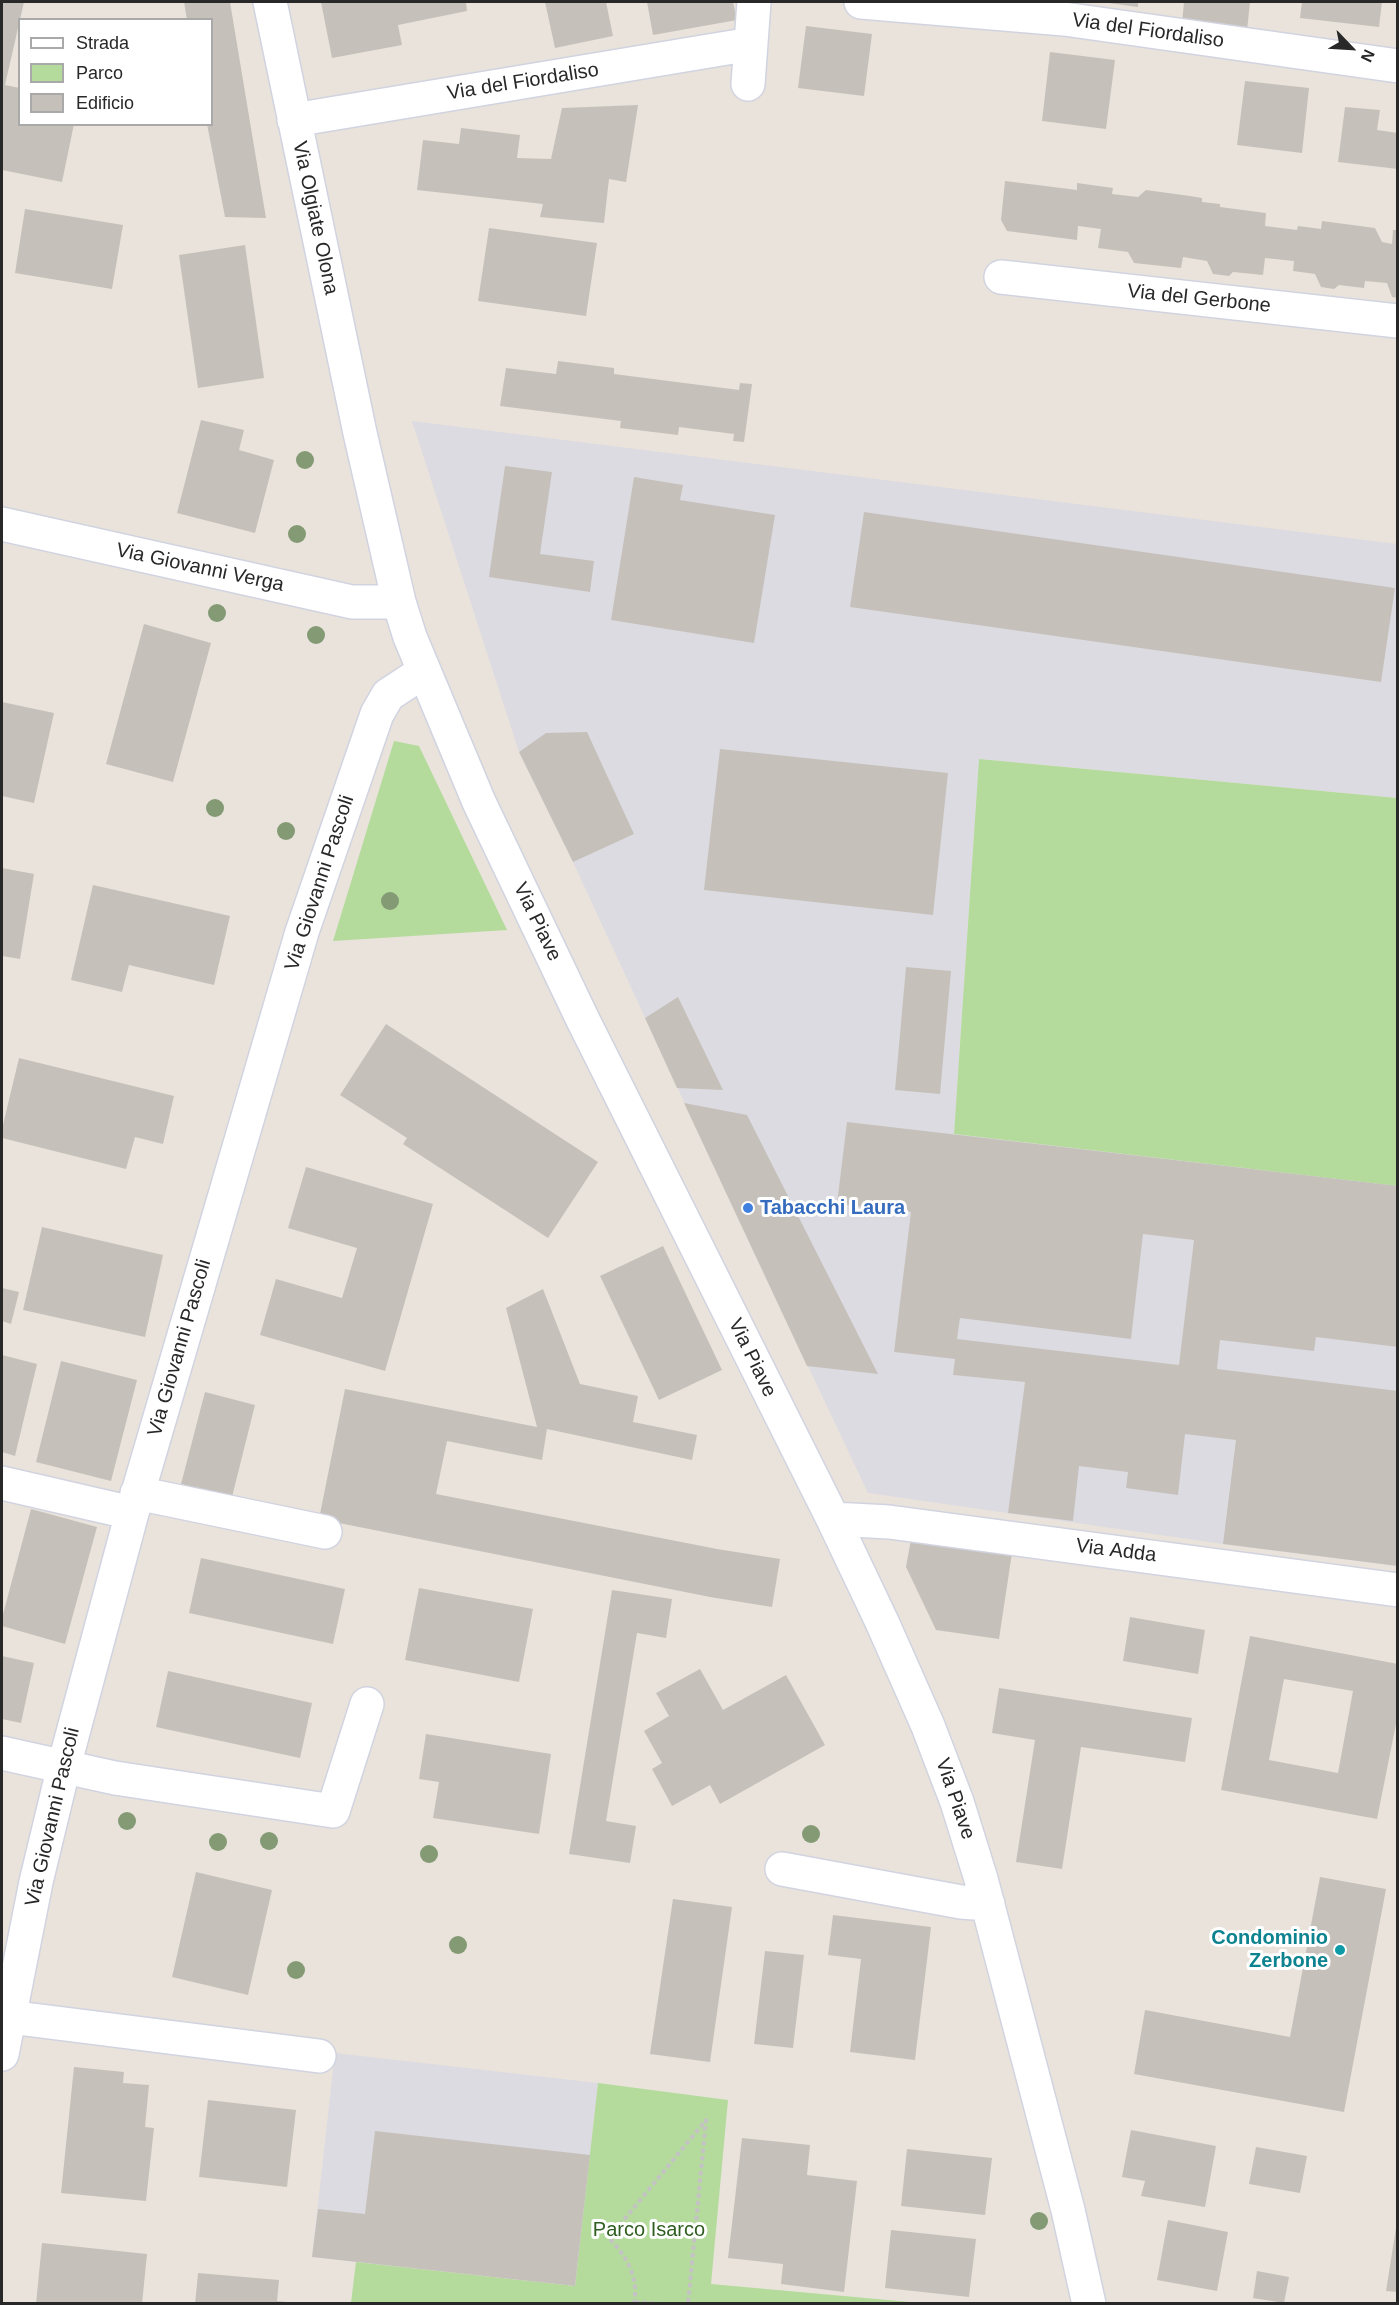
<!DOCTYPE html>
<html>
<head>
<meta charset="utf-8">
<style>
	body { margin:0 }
	#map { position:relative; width:1399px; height:2305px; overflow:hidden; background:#e9e3db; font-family:Arial,sans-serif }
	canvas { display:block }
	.frame { position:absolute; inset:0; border:3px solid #282828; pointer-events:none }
	.legend { position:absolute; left:18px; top:18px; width:195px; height:108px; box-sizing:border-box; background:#fff; border:2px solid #a9a9a9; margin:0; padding:8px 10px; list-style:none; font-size:18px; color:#282828 }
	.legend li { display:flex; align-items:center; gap:12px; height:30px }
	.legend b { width:30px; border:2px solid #a9a9a9 }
	.north { position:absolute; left:1321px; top:18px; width:60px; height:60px; -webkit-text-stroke:4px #fff; paint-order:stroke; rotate:115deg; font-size:16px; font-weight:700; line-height:24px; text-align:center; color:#282828 }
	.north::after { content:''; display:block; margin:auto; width:21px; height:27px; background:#282828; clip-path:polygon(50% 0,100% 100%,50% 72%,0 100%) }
</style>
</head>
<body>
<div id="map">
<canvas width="1399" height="2305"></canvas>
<div class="frame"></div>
<ul class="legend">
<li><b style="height:8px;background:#fff"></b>Strada</li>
<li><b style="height:16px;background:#b4db9c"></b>Parco</li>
<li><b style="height:16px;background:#c5c1ba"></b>Edificio</li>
</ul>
<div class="north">N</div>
</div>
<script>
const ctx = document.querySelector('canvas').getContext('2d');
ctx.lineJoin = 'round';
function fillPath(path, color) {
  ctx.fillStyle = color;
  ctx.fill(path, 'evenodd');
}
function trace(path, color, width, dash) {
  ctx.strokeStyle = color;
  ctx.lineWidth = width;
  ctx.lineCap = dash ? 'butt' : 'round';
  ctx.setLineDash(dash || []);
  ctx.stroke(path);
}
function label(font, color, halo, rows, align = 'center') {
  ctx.font = font + ' Arial,sans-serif';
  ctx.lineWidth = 6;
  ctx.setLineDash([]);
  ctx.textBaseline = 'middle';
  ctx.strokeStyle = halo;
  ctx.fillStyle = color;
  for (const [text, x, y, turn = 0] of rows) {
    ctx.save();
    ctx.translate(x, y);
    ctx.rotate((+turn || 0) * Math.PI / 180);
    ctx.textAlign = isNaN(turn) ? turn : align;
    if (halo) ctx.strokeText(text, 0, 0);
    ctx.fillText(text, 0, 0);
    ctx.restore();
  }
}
const industrial = new Path2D(`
	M 412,421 L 1397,544 L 1397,798 L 979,759 L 954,1134 L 1397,1186 L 1397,1566 L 1223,1544 L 868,1493 L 735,1212 L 573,862 L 519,752 Z
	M 335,2053 L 598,2083 L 575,2286 L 312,2257 Z`);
const green = new Path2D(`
	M 394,741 L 419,746 L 507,930 L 333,941 Z
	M 979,759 L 1397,798 L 1397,1186 L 954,1134 Z
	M 598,2083 L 728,2100 L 711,2284 L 921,2303 L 351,2303 L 356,2262 L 575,2286 Z`);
const building = new Path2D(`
	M 2,2 L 24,2 L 5,85 L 20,88 L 20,124 L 74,124 L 62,182 L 2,170 Z
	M 184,2 L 230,2 L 266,218 L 225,217 L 207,124 L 212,124 L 212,20 L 187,20 Z
	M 321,2 L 466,2 L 467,11 L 398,25 L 402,45 L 332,58 Z
	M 545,2 L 606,2 L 613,36 L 555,48 Z
	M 647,2 L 733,2 L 737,20 L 653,35 Z
	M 1101,2 L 1138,2 L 1138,7 Z
	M 1184,2 L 1250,2 L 1247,31 L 1182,23 Z
	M 1302,2 L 1382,2 L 1379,27 L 1300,18 Z
	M 806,26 L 872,34 L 864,96 L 798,88 Z
	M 1050,52 L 1115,60 L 1106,129 L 1042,121 Z
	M 1245,81 L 1309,88 L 1302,153 L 1237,145 Z
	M 638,105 L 626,182 L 609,179 L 604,223 L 540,217 L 543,204 L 417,190 L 423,140 L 459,144 L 461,128 L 520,135 L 517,158 L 551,159 L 562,108 Z
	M 1345,107 L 1380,110 L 1377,130 L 1398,133 L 1398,169 L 1338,162 Z
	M 1005,181 L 1077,190 L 1077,183 L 1113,188 L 1112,194 L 1138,197 L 1146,190 L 1190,196 L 1202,198 L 1202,202 L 1220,204 L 1220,207 L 1266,213 L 1265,226 L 1297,230 L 1298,226 L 1321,229 L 1322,221 L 1375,228 L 1382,242 L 1392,244 L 1393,230 L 1398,230 L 1398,298 L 1392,297 L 1387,283 L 1365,281 L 1364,288 L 1339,285 L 1334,289 L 1321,287 L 1315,274 L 1293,271 L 1294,261 L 1265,258 L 1263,275 L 1233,272 L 1229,276 L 1213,274 L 1207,261 L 1183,257 L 1181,268 L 1134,263 L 1128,252 L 1098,248 L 1101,229 L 1078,226 L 1077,240 L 1007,231 L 1001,220 Z
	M 25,209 L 123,225 L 112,289 L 15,273 Z
	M 489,228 L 597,243 L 586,316 L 478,301 Z
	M 245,245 L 264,378 L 198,388 L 179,255 Z
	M 558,361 L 614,368 L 614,374 L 739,390 L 740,383 L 752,384 L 744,442 L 733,441 L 734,434 L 679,427 L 678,435 L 620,428 L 621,421 L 500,406 L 506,368 L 556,374 Z
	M 201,420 L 244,430 L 239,450 L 274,460 L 255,533 L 177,513 Z
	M 505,466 L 552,472 L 540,554 L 594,561 L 590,592 L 489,577 Z
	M 634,477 L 683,485 L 680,500 L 775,515 L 754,643 L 611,620 Z
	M 864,512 L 1395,588 L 1381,682 L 850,607 Z
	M 144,624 L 211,643 L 173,782 L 106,764 Z
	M 2,702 L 54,713 L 34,803 L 2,796 Z
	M 587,732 L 634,834 L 573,862 L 519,752 L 546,733 Z
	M 720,749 L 948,773 L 933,915 L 704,890 Z
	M 2,868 L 34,874 L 20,959 L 2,956 Z
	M 93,885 L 230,916 L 214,985 L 129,965 L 122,992 L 71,980 Z
	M 906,967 L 951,971 L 940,1094 L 895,1090 Z
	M 678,997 L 723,1090 L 677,1088 L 645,1018 Z
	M 386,1024 L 598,1162 L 548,1238 L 403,1144 L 407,1138 L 340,1095 Z
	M 19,1058 L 174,1096 L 163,1144 L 135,1137 L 126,1169 L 2,1138 L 2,1129 Z
	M 684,1103 L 747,1115 L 878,1374 L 807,1366 Z
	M 847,1122 L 1398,1186 L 1398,1347 L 1316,1337 L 1314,1351 L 1220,1340 L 1217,1369 L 1398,1391 L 1398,1566 L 1223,1544 L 1236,1440 L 1185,1434 L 1178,1495 L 1126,1488 L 1128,1472 L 1079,1466 L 1073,1521 L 1008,1513 L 1025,1382 L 953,1375 L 955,1359 L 894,1352 L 911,1212 L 837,1204 ZM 1143,1234 L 1194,1240 L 1179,1365 L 957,1339 L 960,1318 L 1131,1339 Z
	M 306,1167 L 433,1204 L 385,1371 L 260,1335 L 276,1279 L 342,1298 L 357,1248 L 288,1228 Z
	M 42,1227 L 163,1255 L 145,1337 L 23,1310 Z
	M 663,1246 L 722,1370 L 659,1400 L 600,1276 Z
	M 2,1288 L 19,1292 L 11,1324 L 2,1321 Z
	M 543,1289 L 580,1384 L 638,1396 L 633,1422 L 697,1435 L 692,1460 L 547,1429 L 542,1460 L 447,1441 L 436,1494 L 717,1549 L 780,1559 L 772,1607 L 710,1597 L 319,1519 L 345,1389 L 537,1427 L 506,1308 Z
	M 2,1355 L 37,1364 L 15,1456 L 2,1452 Z
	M 61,1361 L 137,1380 L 111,1481 L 36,1462 Z
	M 205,1392 L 255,1405 L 232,1497 L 181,1484 Z
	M 31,1509 L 97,1527 L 65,1644 L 2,1626 L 2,1618 Z
	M 911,1539 L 1012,1553 L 999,1639 L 936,1630 L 906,1567 Z
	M 201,1558 L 345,1589 L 333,1644 L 189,1613 Z
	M 419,1588 L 533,1609 L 519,1682 L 405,1660 Z
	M 612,1590 L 672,1599 L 666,1638 L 637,1633 L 606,1821 L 636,1826 L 630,1863 L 569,1854 Z
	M 1130,1617 L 1205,1630 L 1198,1674 L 1123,1661 Z
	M 1250,1636 L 1398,1664 L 1398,1714 L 1377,1819 L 1221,1790 ZM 1284,1679 L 1353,1691 L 1338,1773 L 1269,1760 Z
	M 2,1656 L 34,1663 L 21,1723 L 2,1719 Z
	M 700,1669 L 723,1710 L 786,1675 L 825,1745 L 720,1804 L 710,1785 L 672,1806 L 652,1769 L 662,1763 L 644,1731 L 669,1716 L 656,1693 Z
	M 168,1671 L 312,1703 L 300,1758 L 156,1727 Z
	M 999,1688 L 1192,1718 L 1185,1762 L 1081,1747 L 1062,1869 L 1016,1862 L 1035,1740 L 992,1733 Z
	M 426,1734 L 551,1754 L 539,1834 L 433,1818 L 439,1782 L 419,1779 Z
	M 196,1872 L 272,1890 L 248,1995 L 172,1977 Z
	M 1320,1877 L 1386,1889 L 1344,2112 L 1134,2074 L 1145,2010 L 1290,2037 Z
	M 673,1899 L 732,1907 L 710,2062 L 650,2054 Z
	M 833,1915 L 931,1927 L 915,2060 L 850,2052 L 861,1959 L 828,1955 Z
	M 765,1951 L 804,1955 L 793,2048 L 754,2044 Z
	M 74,2067 L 124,2072 L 123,2083 L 149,2085 L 145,2127 L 154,2128 L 146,2201 L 61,2193 Z
	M 208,2100 L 296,2110 L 287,2187 L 199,2177 Z
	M 1131,2130 L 1216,2146 L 1205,2207 L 1141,2196 L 1145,2181 L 1122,2177 Z
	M 375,2131 L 590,2155 L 575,2286 L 312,2257 L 318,2209 L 365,2214 Z
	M 742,2138 L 810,2145 L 807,2175 L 857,2181 L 844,2292 L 781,2284 L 783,2264 L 728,2258 Z
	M 1256,2147 L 1307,2156 L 1300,2193 L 1249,2184 Z
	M 907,2149 L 992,2158 L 985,2215 L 901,2206 Z
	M 1168,2220 L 1228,2232 L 1217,2291 L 1157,2280 Z
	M 1396,2228 L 1398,2228 L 1398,2292 L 1386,2291 Z
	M 891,2230 L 976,2239 L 969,2297 L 885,2288 Z
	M 42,2243 L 147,2254 L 142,2304 L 36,2304 Z
	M 1257,2271 L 1289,2277 L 1284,2303 L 1253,2298 Z
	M 198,2273 L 279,2280 L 277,2301 L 287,2302 L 287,2304 L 195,2304 Z`);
const path = new Path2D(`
	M 635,2302 L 664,2304
	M 634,2304 C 639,2277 627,2257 609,2238 L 706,2120 L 688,2304`);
const minor = new Path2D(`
	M 270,2 L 360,433 L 399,602 L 410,637 L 479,802 L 582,1018 L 833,1519 L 882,1622 L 928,1726 L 957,1802 L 981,1879 L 1068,2210 L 1089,2304
	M 861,2 L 1064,19 L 1398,66
	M 748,84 L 754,2
	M 294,120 L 751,44
	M 1001,277 L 1398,321
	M 2,524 L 352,602 L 399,602
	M 2,1483 L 132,1513
	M 137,1493 L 325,1532
	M 833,1519 L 889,1522 L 1398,1590
	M 2,1753 L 115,1778 L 333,1811 L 367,1704
	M 782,1869 L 961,1902 L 988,1904
	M 9,2017 L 319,2056
	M 2,2054 L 36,1882 L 64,1766 L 132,1513 L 302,932 L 377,714 L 388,695 L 423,672`);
const trees = [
	[305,460],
	[297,534],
	[217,613],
	[316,635],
	[215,808],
	[286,831],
	[390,901],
	[127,1821],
	[811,1834],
	[269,1841],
	[218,1842],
	[429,1854],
	[458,1945],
	[296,1970],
	[1039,2221]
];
const markers = [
	[748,1208,6,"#3f7fe0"],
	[1340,1950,6,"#0f9aa8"]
];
const streetNames = [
	["Via del Fiordaliso",1148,31,8],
	["Via del Fiordaliso",523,82,-9],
	["Via Olgiate Olona",315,218,78],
	["Via del Gerbone",1199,299,6],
	["Via Giovanni Verga",200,568,12],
	["Via Giovanni Pascoli",320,883,-72],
	["Via Piave",537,922,64],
	["Via Giovanni Pascoli",180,1348,-74],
	["Via Piave",752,1358,64],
	["Via Adda",1116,1551,7],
	["Via Piave",955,1799,71],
	["Via Giovanni Pascoli",53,1817,-77]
];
const shopNames = [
	["Tabacchi Laura",760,1208]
];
const cultureNames = [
	["Condominio",1328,1938],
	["Zerbone",1328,1961]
];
const parkNames = [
	["Parco Isarco",649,2230]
];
fillPath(industrial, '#dddbe2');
fillPath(green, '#b4db9c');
fillPath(building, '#c5c1ba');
trace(minor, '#d1d4e0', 36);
trace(path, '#c3c3c3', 4, [4.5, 3]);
trace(minor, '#fff', 33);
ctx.fillStyle = '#839a74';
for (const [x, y] of trees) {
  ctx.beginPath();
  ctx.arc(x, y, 9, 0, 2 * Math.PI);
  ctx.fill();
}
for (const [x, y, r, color] of markers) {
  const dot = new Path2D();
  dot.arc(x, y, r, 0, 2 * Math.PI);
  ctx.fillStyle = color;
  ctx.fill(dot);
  trace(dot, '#fff', 2);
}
label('20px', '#282828', '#fff', streetNames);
label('bold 20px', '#366cbe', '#fff', shopNames, 'left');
label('bold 20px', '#0d838f', '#fff', cultureNames, 'right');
label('20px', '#2f5e20', '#fff', parkNames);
</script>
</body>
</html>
